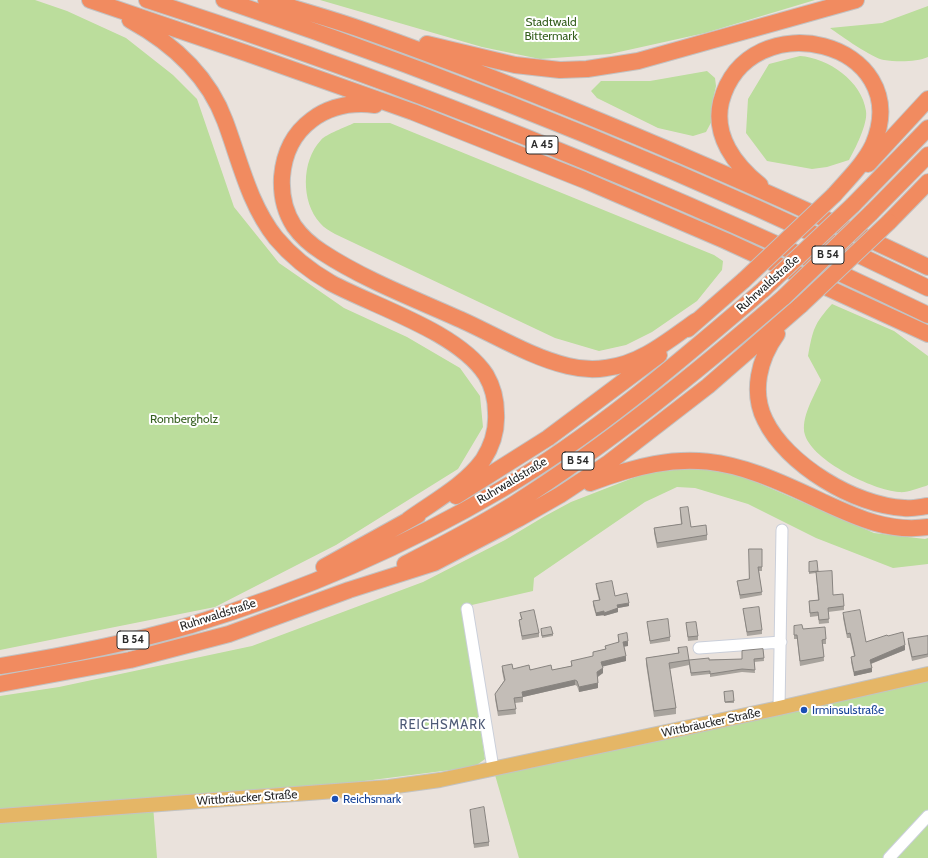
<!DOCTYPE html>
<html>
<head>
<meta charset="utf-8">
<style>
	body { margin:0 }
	canvas { display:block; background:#eae2dc }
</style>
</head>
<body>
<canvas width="928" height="858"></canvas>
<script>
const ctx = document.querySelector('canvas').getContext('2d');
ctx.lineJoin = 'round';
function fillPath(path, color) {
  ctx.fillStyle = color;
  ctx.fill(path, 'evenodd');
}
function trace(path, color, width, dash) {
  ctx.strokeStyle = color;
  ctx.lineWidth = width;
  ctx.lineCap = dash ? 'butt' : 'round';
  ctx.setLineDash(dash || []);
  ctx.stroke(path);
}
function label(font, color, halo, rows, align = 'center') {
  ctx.font = font + ' Cabin,sans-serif';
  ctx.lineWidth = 4;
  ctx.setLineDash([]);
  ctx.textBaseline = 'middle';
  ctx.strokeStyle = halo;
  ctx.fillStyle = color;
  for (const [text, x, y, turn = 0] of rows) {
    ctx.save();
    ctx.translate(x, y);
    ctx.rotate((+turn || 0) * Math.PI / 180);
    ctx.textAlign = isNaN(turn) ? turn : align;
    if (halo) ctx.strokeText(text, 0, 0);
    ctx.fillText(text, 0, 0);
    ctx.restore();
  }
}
const green = new Path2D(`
	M 0,0 L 35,0 L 67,11 L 126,38 L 173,75 L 197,99 L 234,207 L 279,263 L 344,308 L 407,337 L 460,368 L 480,396 L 483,427 L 458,469 L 336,545 L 215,607 L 0,650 Z
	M 320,0 L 815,0 L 705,33 L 610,54 L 540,59 L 482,47 Z
	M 928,6 L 928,57 C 917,62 897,62 884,60 C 872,58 841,36 830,28 L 882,23 Z
	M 800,56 C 828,58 862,81 866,111 C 868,124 855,149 849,160 L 827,167 L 812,169 L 767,161 L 746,133 L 748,99 L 769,64 Z
	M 707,71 L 715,78 L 716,86 L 712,104 L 714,117 L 706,132 L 693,136 L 658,128 L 597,98 L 591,91 L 601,81 L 650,81 Z
	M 354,123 L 390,123 L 714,255 L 723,261 L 722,270 L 697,301 L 652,332 L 626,345 L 599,351 L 555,338 L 335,234 C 330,231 324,228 320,223 C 301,202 301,161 321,140 C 326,134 346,127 354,123 Z
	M 832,304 L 894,331 L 928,356 L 928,485 L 926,486 C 918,488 907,493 899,492 C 873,490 813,461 805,435 C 800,418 815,395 821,380 L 808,356 C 813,329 814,324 832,304 Z
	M 691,467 L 724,471 L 749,479 L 874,533 L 925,539 L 928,538 L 928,564 L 893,568 L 816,538 L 748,504 L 695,488 L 677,487 L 645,502 L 534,578 L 533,591 L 463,607 L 485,759 L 474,767 L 286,791 L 0,810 L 0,696 L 59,687 L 252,646 L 423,582 L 505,540 L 545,516 L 571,502 L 656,469 Z
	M 928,674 L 928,858 L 519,858 L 493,768 Z
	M 153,805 L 157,858 L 0,858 L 0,816 Z`);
const minor = new Path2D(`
	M 467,609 L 493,768
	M 699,648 L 781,642
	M 779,708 L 782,530
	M 889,858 L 928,816`);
const major = new Path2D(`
	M 0,816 L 389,787 L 440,780 L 779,708 L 928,674`);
const highway = new Path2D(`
	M 90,0 L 246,53 L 413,112 L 584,180 L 726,241 L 928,334
	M 147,0 C 414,86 675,193 928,315
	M 224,0 C 464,81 700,177 928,288
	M 266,0 C 299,10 333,19 366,31 C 557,99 745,180 928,267
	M 130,20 C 172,43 208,75 225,121 C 240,161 249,204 276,238 C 292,257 310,271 331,283 C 376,307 458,332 486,375 C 493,387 496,399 496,413 C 497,429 492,446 483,460 C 465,485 433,502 408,520
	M 427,44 L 515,65 L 560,70 L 587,69 L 638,61 L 856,0
	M 375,105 C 327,99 286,126 282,177 C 281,194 285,212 294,226 C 301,236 311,245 322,252 C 366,281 420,301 468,323 C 500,338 534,358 568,366 C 580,369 594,370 606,368 C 641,364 669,340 696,321
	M 868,164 L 928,99
	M 760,185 C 735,165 713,136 721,102 C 748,0 917,41 873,145 C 864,164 847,180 834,195
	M 853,205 L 928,128
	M 871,213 L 928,155
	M 889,222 L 928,182
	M 688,329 L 744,280
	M 777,334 C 759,359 751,392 765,420 C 786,464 855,506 904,508 C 912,509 920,507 928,506
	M 590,483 C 688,446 729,457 821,501 C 856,517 889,533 928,527
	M 456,496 L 548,438 L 659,355
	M 405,564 C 442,545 479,526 514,504 C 610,443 698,371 784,297
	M 324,567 L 418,515
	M 0,666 C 64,656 129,643 191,625 C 299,592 404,547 502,489 C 597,433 681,360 764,289
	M 0,684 L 130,660 L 229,634 L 349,590 L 434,563 L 518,519 L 560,495 L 607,464 L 708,386 L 801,305`);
const highwayBridge = new Path2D(`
	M 744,280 L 834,195
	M 764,289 L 853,205
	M 784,297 L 871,213
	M 801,305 L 889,222`);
const wall = new Path2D(`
	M 680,508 L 691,527 L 707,535 L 707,540 L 657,548 L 654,533 L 654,528 L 681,524 L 680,513 Z
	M 762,549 L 762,571 L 759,571 L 762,595 L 740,599 L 737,581 L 749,579 Z
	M 809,562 L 818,572 L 833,595 L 844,606 L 844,610 L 828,612 L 829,623 L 819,624 L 818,616 L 810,617 L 809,601 L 818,600 L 816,573 L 809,574 Z
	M 596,584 L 615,596 L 629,606 L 618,608 L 618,612 L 604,616 L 604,615 L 596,616 L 593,605 L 593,601 L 599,600 L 596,588 Z
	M 743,609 L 762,630 L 762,634 L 747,636 Z
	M 520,613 L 539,633 L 539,637 L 522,640 L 519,623 L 519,620 L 521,619 Z
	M 843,613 L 866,642 L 888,636 L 905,650 L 871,664 L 872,672 L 854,676 L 851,662 L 851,657 L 854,656 L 850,638 L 847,638 L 843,618 Z
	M 647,622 L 670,637 L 670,641 L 650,644 Z
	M 686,623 L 698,636 L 698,640 L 688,641 Z
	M 794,626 L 826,639 L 826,644 L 823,644 L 824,661 L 800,666 L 797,639 L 794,639 Z
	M 541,629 L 553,634 L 553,636 L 542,638 Z
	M 618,635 L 628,646 L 624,646 L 626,661 L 602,666 L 603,673 L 598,677 L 598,688 L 579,692 L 577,686 L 575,685 L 523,697 L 523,702 L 515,703 L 516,714 L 498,716 L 495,699 L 495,694 L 504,681 L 502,671 L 502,666 L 513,669 L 552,670 L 571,666 L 571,661 L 593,657 L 593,652 L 605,649 L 605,646 L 618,643 Z
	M 928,636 L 928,657 L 912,661 L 908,643 L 908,639 Z
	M 678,648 L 689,660 L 742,659 L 763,649 L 764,661 L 754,662 L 755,673 L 742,672 L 710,677 L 710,674 L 691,676 L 689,665 L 670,669 L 676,708 L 676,714 L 654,717 L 646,664 L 646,658 L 678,653 Z
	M 733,691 L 734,703 L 725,703 L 724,692 Z
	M 470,810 L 489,842 L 489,846 L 474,848 Z`);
const shadedWall = new Path2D(`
	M 629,603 L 629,606 L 618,608 L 618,612 L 604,616 L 604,613 L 617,605 Z
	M 604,611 L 604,615 L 596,616 L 596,613 Z
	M 628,641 L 628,646 L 623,647 L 623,642 Z
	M 905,645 L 905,650 L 870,664 L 870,660 Z
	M 626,656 L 626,661 L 601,667 L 601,662 Z
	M 603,668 L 603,673 L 597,677 L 597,672 Z
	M 872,668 L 872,672 L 854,676 L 854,672 Z
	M 575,680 L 575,685 L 523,697 L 522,692 Z
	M 598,683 L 598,688 L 579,692 L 579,687 Z`);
const building = new Path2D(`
	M 688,507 L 691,527 L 706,525 L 707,535 L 657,543 L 654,528 L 682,524 L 680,508 Z
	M 749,549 L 762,549 L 762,567 L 758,567 L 762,592 L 740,595 L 737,581 L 749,579 Z
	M 817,561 L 818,571 L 809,572 L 809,562 Z
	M 832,571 L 833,595 L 843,594 L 844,606 L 828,608 L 829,619 L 819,620 L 818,612 L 810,613 L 809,601 L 819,600 L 816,572 Z
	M 612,581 L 615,596 L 627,593 L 629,603 L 617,605 L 618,608 L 604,613 L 604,611 L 596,613 L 593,601 L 600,600 L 596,584 Z
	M 759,607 L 762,630 L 747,632 L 743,609 Z
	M 534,610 L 539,633 L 522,636 L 519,620 L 522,619 L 520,613 Z
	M 860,610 L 866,642 L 887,635 L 888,636 L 903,632 L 905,645 L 870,660 L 872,668 L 854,672 L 851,657 L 855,656 L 850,633 L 847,634 L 843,613 Z
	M 668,619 L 670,637 L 650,641 L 647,622 Z
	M 696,622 L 698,636 L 688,637 L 686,623 Z
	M 802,625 L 803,629 L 825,627 L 826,639 L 822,640 L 824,657 L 800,661 L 797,635 L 794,635 L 794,626 Z
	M 551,627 L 553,634 L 542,636 L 541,629 Z
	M 627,633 L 628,641 L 623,642 L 626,656 L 601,662 L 603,668 L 597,672 L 598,683 L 579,687 L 577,681 L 575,680 L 522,692 L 523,697 L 514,698 L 516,709 L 498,711 L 495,694 L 505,680 L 502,666 L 512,664 L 513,669 L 529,665 L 530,670 L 551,665 L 552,670 L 572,666 L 571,661 L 593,656 L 593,652 L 606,649 L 605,646 L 619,642 L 618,635 Z
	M 928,636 L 928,654 L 912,657 L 908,639 Z
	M 687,647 L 689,660 L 669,663 L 676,708 L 654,711 L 646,658 L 679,653 L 678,648 Z
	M 763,649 L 764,658 L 754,659 L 755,670 L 742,669 L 710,674 L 710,671 L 691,673 L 689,660 L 709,658 L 709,660 L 742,659 L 742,651 Z
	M 733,691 L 734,701 L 725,702 L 724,692 Z
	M 484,807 L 489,842 L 474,844 L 470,810 Z`);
const markers = [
	[804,710,4,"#1a4fb4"],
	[335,799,4,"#1a4fb4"]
];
const shields = [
	[542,145,32],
	[828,255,32],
	[578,461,32],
	[133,640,32]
];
const shieldNames = [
	["A 45",542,145],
	["B 54",828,255],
	["B 54",578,461],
	["B 54",133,640]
];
const parkNames = [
	["Stadtwald",551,22],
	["Bittermark",551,36],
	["Rombergholz",184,419]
];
const streetNames = [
	["Ruhrwaldstraße",768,284,-42],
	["Ruhrwaldstraße",512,481,-31],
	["Ruhrwaldstraße",218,615,-18],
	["Wittbräucker Straße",711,723,-12],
	["Wittbräucker Straße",247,798,-4]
];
const transitNames = [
	["Irminsulstraße",812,710],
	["Reichsmark",343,799]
];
const neighbourhoodNames = [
	["REICHSMARK",443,725]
];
fillPath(green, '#bbdd9c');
trace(minor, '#cacfda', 13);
trace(major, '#c3c3c3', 16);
trace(highway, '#c3c3c3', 18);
trace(minor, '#fff', 11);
trace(major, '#e5b666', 14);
trace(highway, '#f18b60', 16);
trace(highwayBridge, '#c3c3c3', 18, []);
trace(highwayBridge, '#f18b60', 16);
fillPath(wall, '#a8a39d');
fillPath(shadedWall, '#888480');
fillPath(building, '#c3bdb7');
trace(building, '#888480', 1);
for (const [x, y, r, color] of markers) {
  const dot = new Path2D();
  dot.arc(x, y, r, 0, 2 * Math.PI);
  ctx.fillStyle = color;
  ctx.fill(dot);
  trace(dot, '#fff', 1.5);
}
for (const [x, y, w] of shields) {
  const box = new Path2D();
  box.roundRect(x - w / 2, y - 9, w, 18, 3);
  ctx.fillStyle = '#fff';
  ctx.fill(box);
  trace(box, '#292929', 1);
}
label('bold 11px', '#292929', null, shieldNames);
label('12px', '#36601f', '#fff', parkNames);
label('12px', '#292929', '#fff', streetNames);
label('12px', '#164399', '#fff', transitNames, 'left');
ctx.letterSpacing = '1px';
label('13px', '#4d5a76', '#fff', neighbourhoodNames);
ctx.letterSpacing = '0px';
</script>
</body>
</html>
